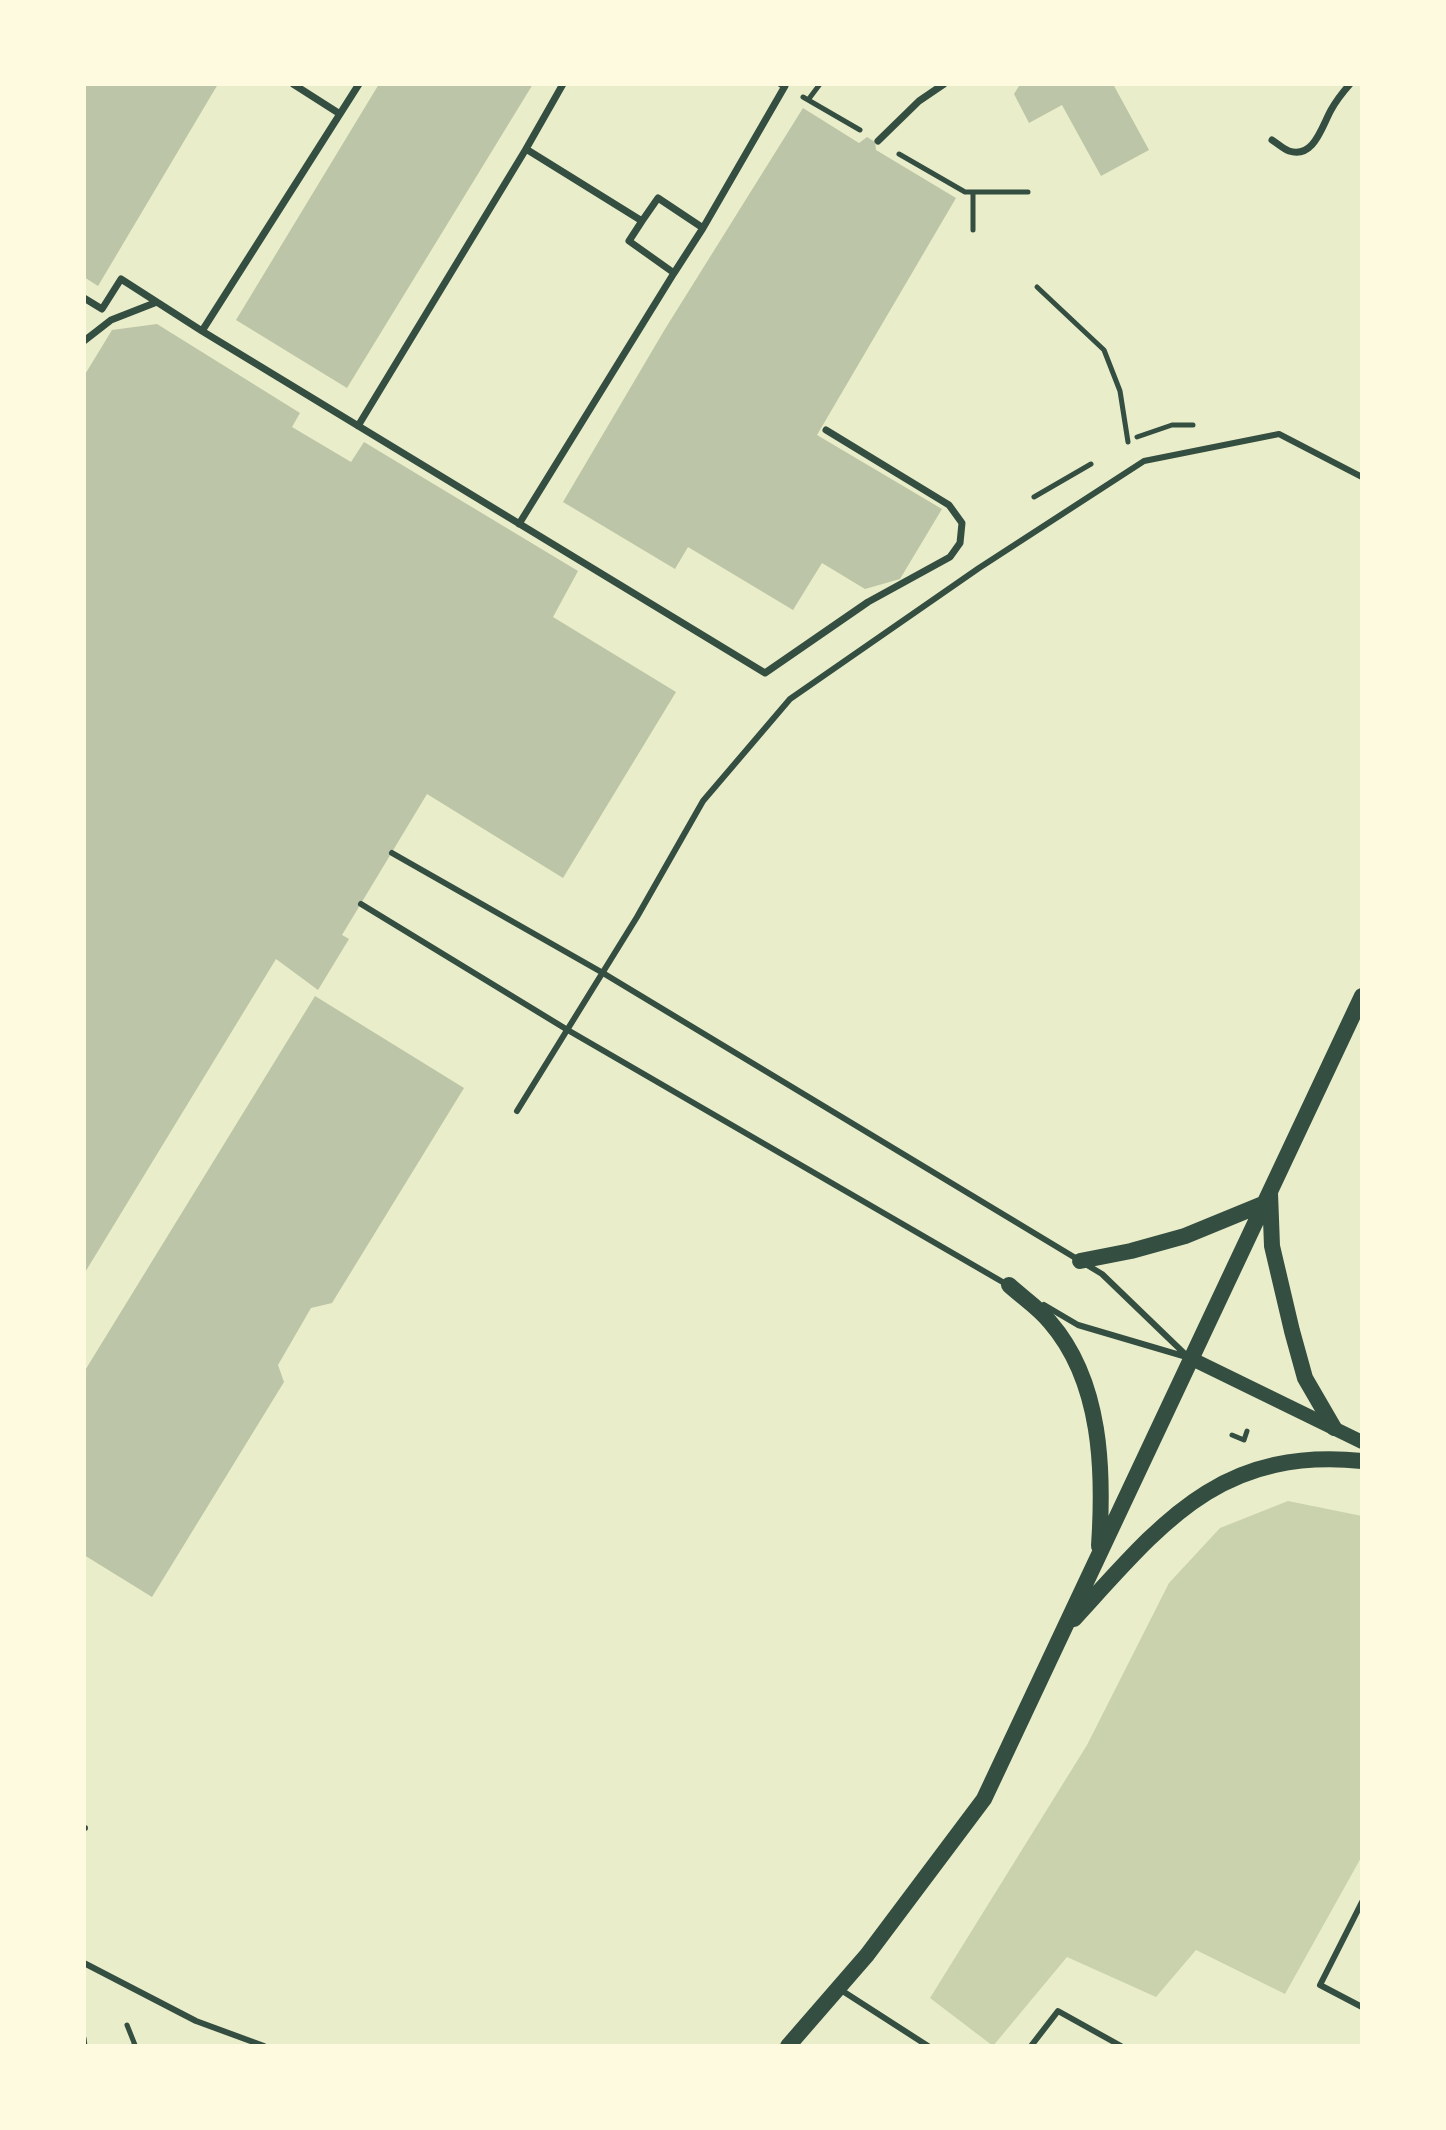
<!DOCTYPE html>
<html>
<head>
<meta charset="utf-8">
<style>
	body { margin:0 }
	#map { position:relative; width:1446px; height:2130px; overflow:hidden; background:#e9edc9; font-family:"IBM Plex Sans",sans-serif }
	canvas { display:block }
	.frame { position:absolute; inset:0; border:86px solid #fefae0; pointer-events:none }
</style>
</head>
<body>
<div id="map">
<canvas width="1446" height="2130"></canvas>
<div class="frame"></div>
</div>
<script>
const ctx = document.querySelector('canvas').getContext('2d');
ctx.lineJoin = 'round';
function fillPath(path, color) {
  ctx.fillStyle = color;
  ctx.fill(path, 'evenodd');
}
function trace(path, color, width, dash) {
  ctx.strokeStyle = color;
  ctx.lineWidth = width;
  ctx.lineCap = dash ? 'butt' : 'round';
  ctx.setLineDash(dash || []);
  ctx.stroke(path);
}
const green = new Path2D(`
	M 1288,1501 L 1362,1516 L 1362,1856 L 1285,1994 L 1196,1950 L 1156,1997 L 1067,1957 L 993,2046 L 930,1998 L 1087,1745 L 1169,1583 L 1220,1528 Z`);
const building = new Path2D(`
	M 84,84 L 218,84 L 98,286 L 84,277 Z
	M 379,84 L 533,84 L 347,388 L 236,320 Z
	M 1015,84 L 1113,84 L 1149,150 L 1101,176 L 1062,105 L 1029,123 L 1014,94 L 1019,86 Z
	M 803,108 L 859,143 L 867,137 L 875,142 L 876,150 L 956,198 L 817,435 L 942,509 L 900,579 L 865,589 L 822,563 L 793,610 L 688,547 L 675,569 L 563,502 L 665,329 Z
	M 157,324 L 300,413 L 292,427 L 351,462 L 364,442 L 578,571 L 553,617 L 676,692 L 563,878 L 427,794 L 342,935 L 349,939 L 318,990 L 276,959 L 84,1274 L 84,376 L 112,330 Z
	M 315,996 L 464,1088 L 332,1303 L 311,1308 L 278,1365 L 284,1382 L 152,1597 L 84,1555 L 84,1372 Z`);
const path = new Path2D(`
	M 803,97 L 860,130
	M 808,100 L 820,84
	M 899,154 L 965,192 L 1028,192
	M 973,230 L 973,192
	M 1037,287 L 1104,350 L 1120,391 L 1128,442
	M 1137,437 L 1172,425 L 1193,425
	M 1034,497 L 1091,464
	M 1232,1435 L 1244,1440 L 1247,1431
	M 127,2025 L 135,2045 L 132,2046
	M 84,2038 L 85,2046`);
const service = new Path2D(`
	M 392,853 L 603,973 L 1102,1274 L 1187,1356
	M 361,904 L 566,1029 L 1006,1284
	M 517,1111 L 637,917 L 703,801 L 790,699 L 979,568 L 1144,461 L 1279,434 L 1362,477
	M 1044,1305 L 1078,1325 L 1190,1358
	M 84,1828 L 85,1828
	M 1362,1902 L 1320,1985 L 1362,2007
	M 84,1963 L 196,2021 L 264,2046
	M 841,1990 L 928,2046
	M 1031,2046 L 1058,2011 L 1121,2046`);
const pedestrian = new Path2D(`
	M 293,84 L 340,114
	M 1272,140 C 1277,143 1283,149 1289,151 C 1314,159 1322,126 1331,110 C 1336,101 1343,92 1350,84
	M 878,141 L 919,101 L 944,84
	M 526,149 L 563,84
	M 642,221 L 658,198 L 703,228 L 785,86 L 781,84
	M 674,273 L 703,228
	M 84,298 L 102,309 L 121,279 L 202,331 L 765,673 L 868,602 L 950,557 L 960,543 L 962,523 L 949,505 L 826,430
	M 202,331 L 359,84
	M 84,341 L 111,320 L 157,302
	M 358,426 L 526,149 L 642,221 L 629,241 L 674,273 L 519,524`);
const tertiary = new Path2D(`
	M 1190,1358 L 1362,1442`);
const secondary = new Path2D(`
	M 1270,1193 L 1272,1246 L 1292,1331 L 1305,1378 L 1334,1428
	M 1080,1261 L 1131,1251 L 1185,1236 L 1263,1204
	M 1009,1285 C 1022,1297 1039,1308 1050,1322 C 1102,1382 1104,1471 1099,1546
	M 1074,1619 C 1162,1523 1219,1447 1362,1461
	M 788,2046 L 867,1955 L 984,1799 L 1362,996`);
fillPath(green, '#cad2ad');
fillPath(building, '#bcc5a7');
trace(path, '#344e41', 5);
trace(service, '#344e41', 6);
trace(pedestrian, '#344e41', 7);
trace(tertiary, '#344e41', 14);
trace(secondary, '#344e41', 16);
</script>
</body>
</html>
